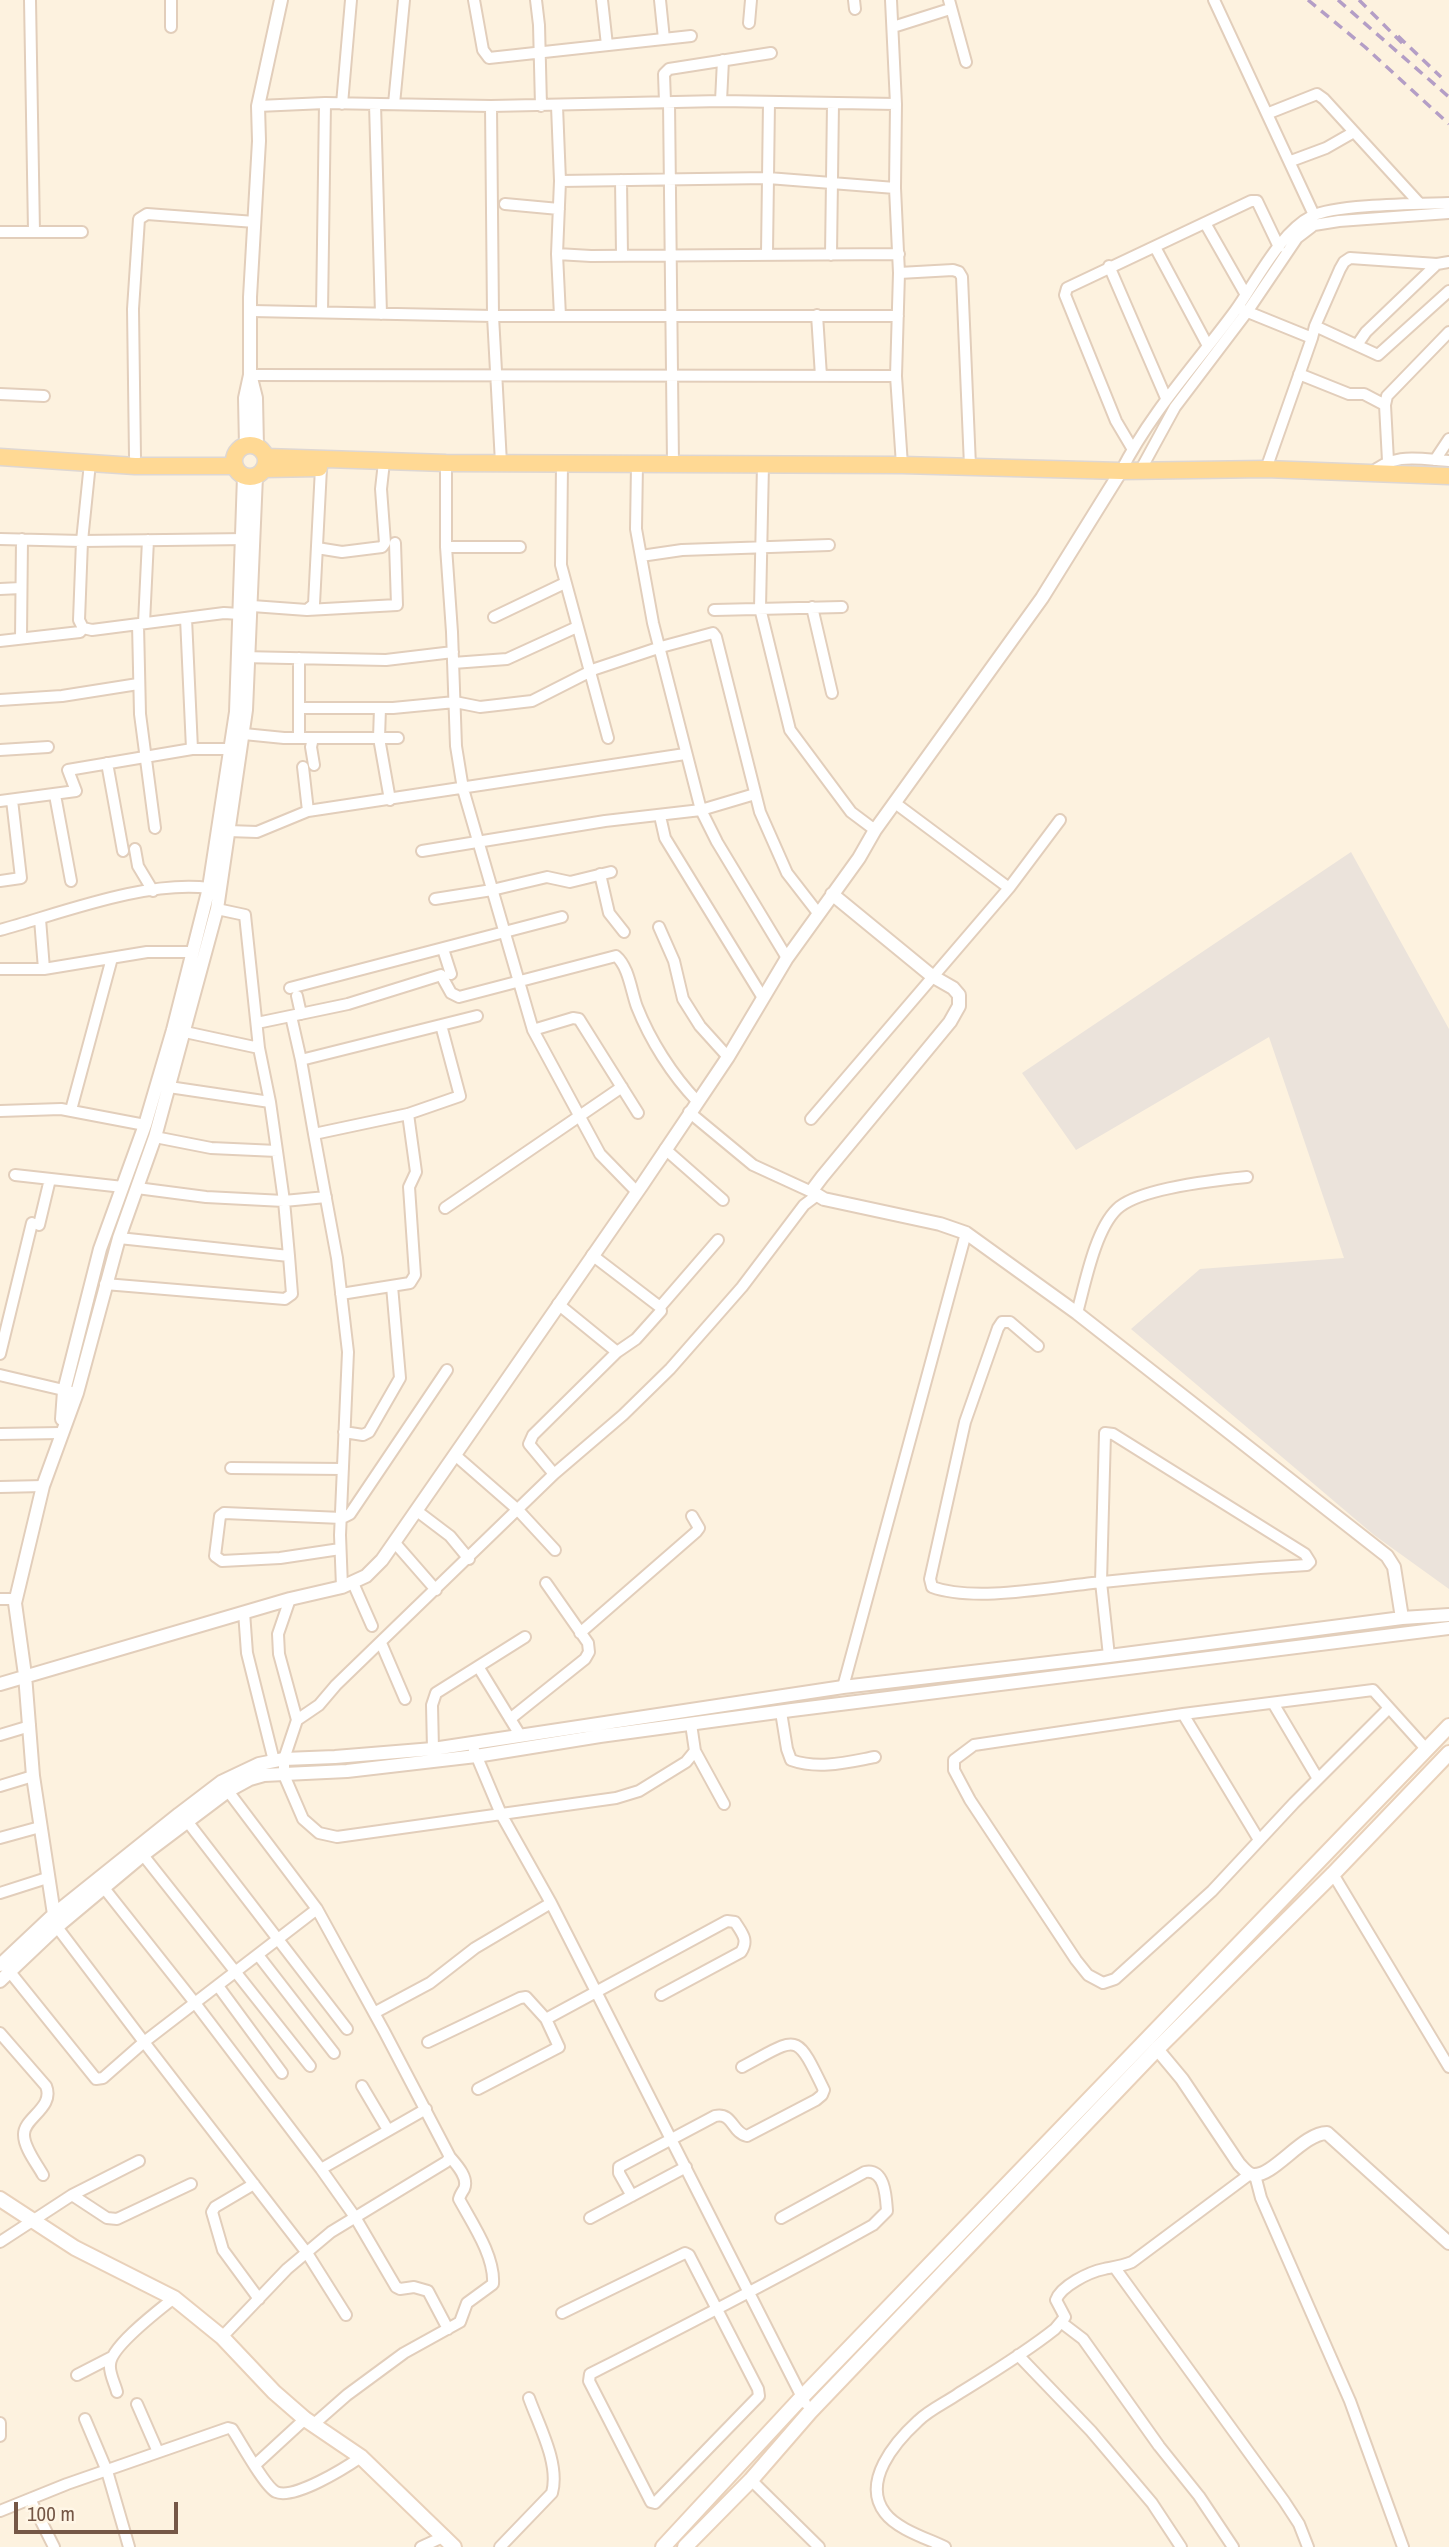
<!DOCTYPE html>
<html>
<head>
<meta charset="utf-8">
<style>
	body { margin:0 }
	#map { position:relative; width:1449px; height:2547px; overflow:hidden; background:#fdf2df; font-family:"Archivo Narrow",sans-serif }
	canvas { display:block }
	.scale { position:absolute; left:14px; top:2502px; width:164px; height:32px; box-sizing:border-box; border:4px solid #755746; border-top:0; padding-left:9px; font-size:21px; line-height:24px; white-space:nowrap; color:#755746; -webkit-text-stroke:5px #fff6e6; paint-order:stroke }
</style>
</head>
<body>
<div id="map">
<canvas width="1449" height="2547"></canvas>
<div class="scale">100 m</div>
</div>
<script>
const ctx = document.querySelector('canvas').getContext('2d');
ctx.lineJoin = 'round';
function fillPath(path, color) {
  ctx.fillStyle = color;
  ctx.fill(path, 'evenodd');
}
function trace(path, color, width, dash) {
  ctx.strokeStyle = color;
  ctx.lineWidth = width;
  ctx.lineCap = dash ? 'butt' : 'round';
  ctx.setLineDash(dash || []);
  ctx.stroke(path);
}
const industrial = new Path2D(`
	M 1351,852 L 1449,1029 L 1449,1589 L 1374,1535 L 1131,1329 L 1200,1269 L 1344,1258 L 1269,1037 L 1076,1150 L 1022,1073 Z`);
const minor = new Path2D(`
	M 30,0 L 34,231
	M 171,0 L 171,27
	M 474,0 L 483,50 L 489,58 L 691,36
	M 536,0 L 539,25 L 541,106
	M 602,0 L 607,45
	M 660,0 L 664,39
	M 854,0 L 855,9
	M 891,0 L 896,104 L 895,188 L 899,273
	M 949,0 L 966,62
	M 1214,0 L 1314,215
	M 749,23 L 751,0
	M 893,27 L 950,9
	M 721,101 L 723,60
	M 665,102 L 664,74 L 669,69 L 771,53
	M 669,102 L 673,463
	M 342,104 L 351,0
	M 375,104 L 381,314
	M 394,104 L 404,0
	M 258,106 L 325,103 L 491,106 L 721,101 L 896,104
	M 491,106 L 493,316 L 898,316
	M 557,106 L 560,181 L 557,254 L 591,256 L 899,254
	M 1269,113 L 1317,94 L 1324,99 L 1420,204
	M 1291,161 L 1326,148 L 1354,132
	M 621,180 L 622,255
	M 560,181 L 768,178 L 895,188
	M 505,204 L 559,209
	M 1205,223 L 1246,295
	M 0,232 L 82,232
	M 1155,247 L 1208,346
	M 767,253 L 769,102
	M 557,254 L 560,316
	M 831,255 L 833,103
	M 1109,266 L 1166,398
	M 1243,310 L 1312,338 L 1315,326 L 1378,355 L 1449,291
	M 252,311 L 493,316 L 501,463
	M 322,312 L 325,103
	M 817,315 L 821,376
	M 1315,326 L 1340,269 L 1344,262 L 1350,258 L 1437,264 L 1449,262
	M 1357,345 L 1366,332 L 1437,264
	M 1299,374 L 1349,394 L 1364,394 L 1385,405
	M 250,375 L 896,376
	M 0,394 L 44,396
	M 1132,448 L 1116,421 L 1065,295 L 1067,288 L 1251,201 L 1257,201 L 1279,247
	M 135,457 L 133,309 L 139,219 L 147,214 L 255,222
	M 1435,460 L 1449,439
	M 1388,461 L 1385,405 L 1387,396 L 1449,332
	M 90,463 L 82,541 L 248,539
	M 446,463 L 446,547 L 452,632 L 456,746 L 463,789 L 533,1030 L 600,1154 L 637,1192
	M 562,463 L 561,565 L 608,738
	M 637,464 L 636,529 L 653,623 L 701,810 L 717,842 L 787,958
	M 763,464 L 760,608 L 790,730 L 851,812 L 875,830
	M 902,465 L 896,376 L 899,273 L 953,270 L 959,272 L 962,277 L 970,466
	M 1266,469 L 1312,338
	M 1121,471 C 1151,412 1196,364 1235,311 C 1256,282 1280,232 1312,216 C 1336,204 1419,204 1449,203
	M 1140,471 L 1175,407 L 1247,312 L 1297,238 L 1314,225 L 1339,221 L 1449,213
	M 1370,474 C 1395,452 1418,459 1449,461
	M 0,539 L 82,541 L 79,620 L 83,628 L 92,630 L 224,613 L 240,614
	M 446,547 L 520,547
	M 317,548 L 342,552 L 382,547 L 385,543 L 381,489 L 384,462
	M 641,556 L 682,550 L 829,545
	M 0,589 L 21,588
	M 252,606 L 307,610 L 314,604 L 321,468
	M 812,607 L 832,693
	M 307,610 L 397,605 L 395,543
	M 714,610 L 842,607
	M 494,617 L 565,583
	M 186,618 L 192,749
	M 144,623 L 148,540
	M 138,624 L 140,714 L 155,828
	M 21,638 L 22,539
	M 0,641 L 80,632 L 83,628
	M 241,657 L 386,660 L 453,652
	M 453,663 L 507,659 L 577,627
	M 0,700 L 62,696 L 138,684
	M 299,708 L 393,708 L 455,702 L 480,707 L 532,701 L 595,669 L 661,647 L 713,633 L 716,637 L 760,812 L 787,873 L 818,913
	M 380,708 L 379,738 L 390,800
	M 244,734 L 284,738 L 398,738
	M 299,738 L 299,658
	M 313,738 L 311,747 L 314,765
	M 0,750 L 48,747
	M 107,763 L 123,851
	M 303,767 L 308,811
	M 55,795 L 71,881
	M 0,801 L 76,791 L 68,770 L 192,749 L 231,749
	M 660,816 L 665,838 L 763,998
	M 228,831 L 257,832 L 308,811 L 685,754
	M 135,849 L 138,866 L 153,891
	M 422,851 L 605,821 L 701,810 L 755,794
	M 600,874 L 609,913 L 624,932
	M 0,881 L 21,878 L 12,800
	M 1009,888 L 1060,820
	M 435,899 L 492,890 L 547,877 L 570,882 L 611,872
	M 217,909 L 245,915 L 259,1048
	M 40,919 L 44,969
	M 659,927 L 674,961 L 683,999 L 700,1026 L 728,1057
	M 0,930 C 62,913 146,880 209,888
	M 443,949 L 451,974
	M 0,969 L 44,969 L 147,952 L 193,952
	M 290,988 L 562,917
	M 297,996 L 301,1014
	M 291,1016 L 301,1060 L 477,1016
	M 257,1023 L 348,1004 L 441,975 L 451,993 L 459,997 L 616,956 C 629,967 631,991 637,1007 C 650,1040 672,1075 697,1101
	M 533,1030 L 573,1018 L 579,1019 L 638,1113
	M 301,1060 L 314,1134
	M 169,1087 L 270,1102 L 259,1048 L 185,1032
	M 71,1110 L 112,958
	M 0,1111 L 61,1109 L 145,1125
	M 689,1112 L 753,1165 L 814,1193
	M 811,1119 L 1009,888 L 895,803
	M 155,1137 L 211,1148 L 277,1151 L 270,1102
	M 665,1149 L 723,1200
	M 15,1175 L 123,1187
	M 137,1188 L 206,1197 L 284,1201 L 277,1151
	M 445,1208 L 622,1087
	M 39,1225 L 50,1179
	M 119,1238 L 289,1256 L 284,1201 L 326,1197
	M 105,1284 L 285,1299 L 292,1294 L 289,1256
	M 341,1294 L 410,1283 L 415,1275 L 409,1187 L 416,1172 L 408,1114
	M 558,1304 L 617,1352
	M 660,1307 L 718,1240
	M 1077,1313 C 1085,1284 1095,1230 1117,1209 C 1139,1188 1216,1180 1247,1177
	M 1038,1346 L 1010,1322 L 1002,1322 L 998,1328 L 965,1422 L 930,1579 L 932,1587 C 976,1603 1056,1586 1103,1582 C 1171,1575 1239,1569 1307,1565 L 1310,1562 L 1305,1554 L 1113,1434 L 1105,1433 L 1101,1582 L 1109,1656
	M 0,1354 L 32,1223
	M 0,1375 L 72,1392
	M 344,1432 L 363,1435 L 369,1432 L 400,1378 L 392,1286
	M 0,1434 L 61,1433
	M 455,1455 L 518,1510 L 555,1550
	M 231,1468 L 343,1469
	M 554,1474 L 529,1444 L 533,1435 L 617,1352 L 636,1339 L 661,1311 L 660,1307 L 592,1255
	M 0,1487 L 43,1486
	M 417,1511 L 450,1536 L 469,1559
	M 395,1543 L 436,1590
	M 340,1549 L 280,1558 L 222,1561 L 215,1556 L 220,1516 L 224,1513 L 342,1518 L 350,1514 L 447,1370
	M 353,1583 L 372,1626
	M 342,1587 L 340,1535 L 348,1352 L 337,1258 L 314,1134 L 408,1114 L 460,1096 L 441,1025
	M 0,1599 L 16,1599
	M 290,1599 L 278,1634 L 279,1654 L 297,1720 L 284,1759 L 284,1775 L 303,1819 L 319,1833 L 337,1837 L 616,1798 L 639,1791 L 686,1762 L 695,1751 L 691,1724
	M 244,1612 L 247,1653 L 274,1761
	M 580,1633 L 696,1532 L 699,1528 L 692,1516
	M 381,1643 L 405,1699
	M 479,1668 L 520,1735
	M 843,1687 L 966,1233
	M 1273,1703 L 1318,1779
	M 1389,1708 L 1294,1803 L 1212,1891 L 1115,1979 L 1103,1983 L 1088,1975 L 1076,1960 L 970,1800 L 954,1770 L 954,1760 L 974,1745 L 1183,1714 L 1373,1690 L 1427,1750
	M 781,1712 L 787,1749 L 791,1760 C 819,1770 848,1762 875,1757
	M 1183,1714 L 1259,1840
	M 510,1719 L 585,1659 L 589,1652 L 588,1643 L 546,1583
	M 297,1720 L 319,1705 L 336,1685 L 554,1474 L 623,1415 L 670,1369 L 742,1287 L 804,1205 L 816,1196
	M 0,1735 L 30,1726
	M 433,1749 L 432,1705 L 436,1693 L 525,1637
	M 474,1750 L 501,1814 L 551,1903 L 805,2403
	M 695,1751 L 724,1804
	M 0,1786 L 33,1776
	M 187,1821 L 347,2029
	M 0,1838 L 40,1827
	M 143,1855 L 310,2066
	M 1333,1874 L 1449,2067
	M 104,1888 L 195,2003 L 321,2169 L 355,2217 L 396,2287 L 400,2289 L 414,2287 L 428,2291 L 448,2329
	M 0,1893 L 47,1878
	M 57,1927 L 144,2042 L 317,1909
	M 258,1955 L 334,2053
	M 10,1972 L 96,2079 L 103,2078 L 144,2042 L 307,2253 L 346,2315
	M 218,1986 L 282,2073
	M 374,2013 L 430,1983 L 475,1948 L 551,1903
	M 0,2033 L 46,2086 C 55,2108 23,2118 24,2135 C 24,2148 37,2164 43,2175
	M 428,2042 L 520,1998 L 526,1997 L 546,2019 L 727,1921 L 735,1922 C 742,1933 749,1940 741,1952 L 661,1995
	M 362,2086 L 388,2130
	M 478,2089 L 559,2047 L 546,2019
	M 321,2169 L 426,2109
	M 1255,2175 L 1261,2198 L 1350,2401 L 1403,2547
	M 254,2184 L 215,2207 L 212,2212 L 223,2250 L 259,2299
	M 72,2195 L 107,2218 L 117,2219 L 191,2184
	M 632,2196 L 619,2173 L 619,2167 L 715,2116 C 733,2112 732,2133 747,2136 L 816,2100 L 822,2095 L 824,2090 C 795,2030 799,2037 742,2067
	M 590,2218 L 686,2167
	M 0,2242 L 72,2195 L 139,2161
	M 1115,2268 L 1284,2501 L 1299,2524 L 1308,2547
	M 562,2313 L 685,2253 L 689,2255 L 758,2389 L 759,2396 L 655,2503 L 651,2502 L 589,2381 L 590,2374 C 685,2326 780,2277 873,2225 L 887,2211 C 886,2197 885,2168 865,2172 L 781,2218
	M 1062,2323 L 1083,2339 L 1159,2446 L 1199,2496 L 1233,2547
	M 222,2337 L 287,2269 L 331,2232 L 446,2162 L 450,2157 L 384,2031 L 317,1909 L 228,1791
	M 1018,2355 L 1091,2431 L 1152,2503 L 1181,2547
	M 77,2375 L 112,2357
	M 117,2392 C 115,2384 109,2373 110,2365 C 110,2347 159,2310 174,2298
	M 137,2404 L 158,2452
	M 85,2419 L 107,2471 L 129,2547
	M 0,2423 L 0,2436
	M 314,2424 L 347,2395 L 404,2353 L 460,2322 L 467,2303 L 493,2284 C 495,2256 472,2223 459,2199 C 460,2195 462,2192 464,2189 C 469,2178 457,2165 450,2157
	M 255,2465 L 305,2419
	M 751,2480 L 819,2547
	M 30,2499 L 54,2547
	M 0,2511 L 67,2484 L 228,2428 L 232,2429 C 240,2441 265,2487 276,2492 C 294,2500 345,2468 361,2457
	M 421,2547 L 445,2536
	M 500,2547 L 552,2493 C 560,2464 539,2426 529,2398
	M 945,2547 C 926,2538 897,2529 885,2513 C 861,2482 895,2442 918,2421 C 929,2410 945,2403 958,2394 C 990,2374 1025,2353 1055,2329 L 1065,2317 L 1056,2300 C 1061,2286 1089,2272 1104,2269 C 1114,2267 1122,2266 1132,2262 L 1250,2174`);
const tertiary = new Path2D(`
	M 251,378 L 256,398 L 257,447
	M 246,446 L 245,398 L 250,375 L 250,297 L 259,141 L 258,106 L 281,0
	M 832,894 L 932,976 L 953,988 L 959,995 L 959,1006 L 950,1022 L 822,1177 L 813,1189 L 814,1193 L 824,1199 L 940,1224 L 966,1233 L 1077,1313 L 1387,1556 L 1394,1567 L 1402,1618
	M 62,1419 L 64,1391 L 100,1249 L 145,1125 L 173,1030 L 209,888 L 236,712 L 244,476
	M 0,1684 L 290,1599 L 342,1587 L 366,1576 L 382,1560 L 642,1185 L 728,1057 L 787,958 L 859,858 L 875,830 L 1042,598 L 1121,471
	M 55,1921 L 33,1776 L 25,1675 L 15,1603 L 43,1486 L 77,1393 L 119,1238 L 155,1137 L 217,909 L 246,710 L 256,476
	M 0,1965 L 53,1915 L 179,1814 L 221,1782 L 259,1764 L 284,1759 L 335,1757 L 433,1749 L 843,1687 L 1109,1656 L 1402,1618 L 1449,1615
	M 0,1981 L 57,1927 L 143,1855 L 228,1791 L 250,1779 L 264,1775 L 347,1771 L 476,1756 L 600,1736 L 792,1710 L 1449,1628
	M 1157,2049 L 1182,2079 L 1239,2164 C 1243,2168 1247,2174 1253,2175 C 1273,2177 1303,2133 1327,2133 L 1449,2243`);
const secondary = new Path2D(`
	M 0,2199 L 75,2248 L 174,2298 L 222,2337 L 274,2392 L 305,2419 L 361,2457 L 454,2547
	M 663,2547 L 802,2397 L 1449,1726
	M 685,2547 L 751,2480 L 810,2412 L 1157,2049 L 1333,1874 L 1449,1753`);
const primary = new Path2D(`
	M234 461a16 16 0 1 1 32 0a16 16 0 1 1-32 0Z
	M 0,457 L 135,466 L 235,466
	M 266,457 L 446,463 L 902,465 L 1121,471 L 1266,469 L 1449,476
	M 264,469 L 319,468`);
const rail = new Path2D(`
	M 1308,0 L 1365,47 L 1449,124
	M 1338,0 L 1449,97
	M 1359,0 L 1403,44
	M 1398,36 L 1441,77`);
fillPath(industrial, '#ebe3db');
trace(minor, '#e2cebb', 14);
trace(tertiary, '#e2cebb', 16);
trace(secondary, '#e9d1ba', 18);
trace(primary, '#ded7d3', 19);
trace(minor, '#fff', 10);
trace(tertiary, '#fff', 12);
trace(secondary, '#fff', 14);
trace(primary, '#ffd994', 16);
trace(rail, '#b49ec6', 3.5, [10, 7]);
</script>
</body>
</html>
